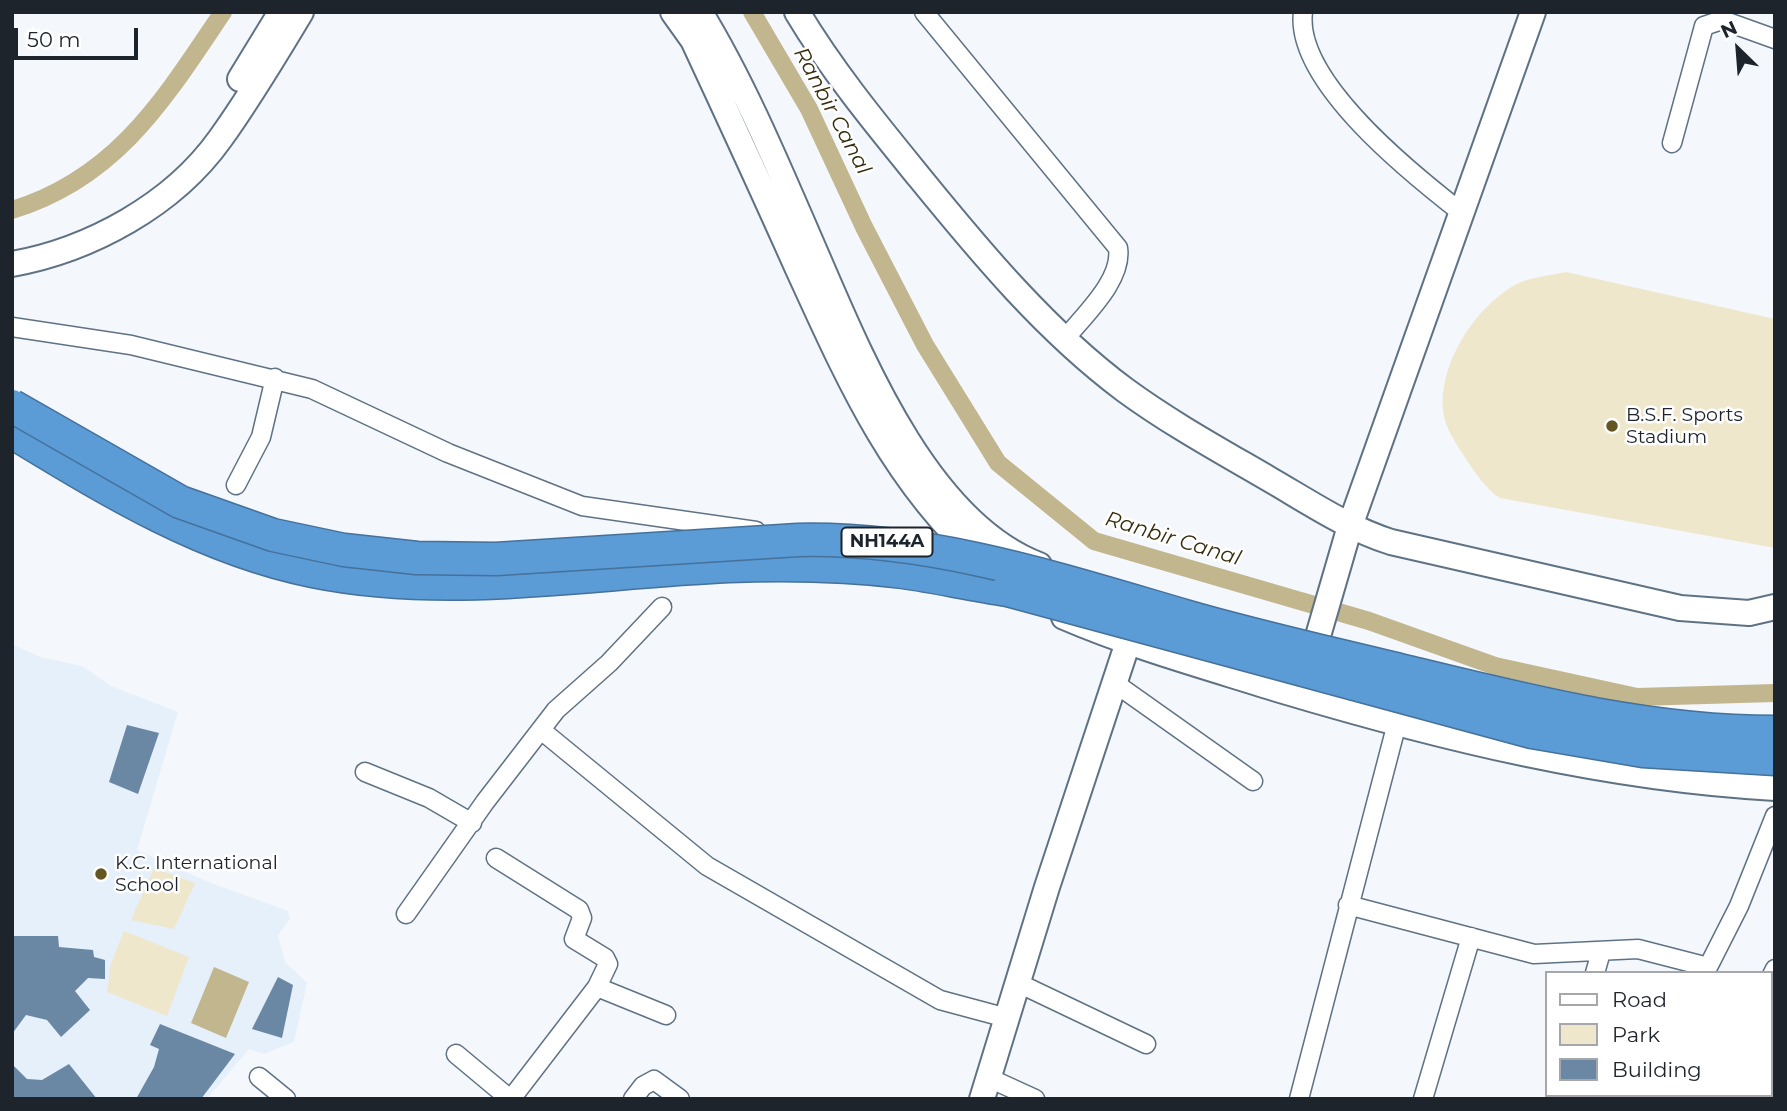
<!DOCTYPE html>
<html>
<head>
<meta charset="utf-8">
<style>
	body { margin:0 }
	#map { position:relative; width:1787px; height:1111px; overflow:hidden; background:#f4f8fc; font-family:Montserrat,sans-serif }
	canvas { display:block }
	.frame { position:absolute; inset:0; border:14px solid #1d242c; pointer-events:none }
	.legend { position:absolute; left:1545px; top:971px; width:228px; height:126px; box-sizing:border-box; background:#fff; border:2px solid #a5a7ab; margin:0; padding:9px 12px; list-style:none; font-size:21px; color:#1d242c }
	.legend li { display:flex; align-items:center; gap:14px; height:35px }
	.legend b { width:35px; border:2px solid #a5a7ab }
	.north { position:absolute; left:1703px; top:14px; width:70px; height:70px; -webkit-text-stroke:5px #fff; paint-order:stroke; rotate:335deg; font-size:19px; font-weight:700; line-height:28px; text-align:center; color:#1d242c }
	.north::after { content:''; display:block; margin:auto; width:24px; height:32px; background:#1d242c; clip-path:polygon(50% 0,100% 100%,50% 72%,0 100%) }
	.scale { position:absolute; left:14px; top:28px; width:124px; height:32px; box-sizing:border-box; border:4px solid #1d242c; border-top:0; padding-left:9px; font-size:21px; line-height:24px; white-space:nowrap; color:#1d242c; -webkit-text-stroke:5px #fff; paint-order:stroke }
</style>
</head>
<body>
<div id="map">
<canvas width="1787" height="1111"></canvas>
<div class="frame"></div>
<ul class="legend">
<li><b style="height:9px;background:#fff"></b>Road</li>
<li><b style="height:19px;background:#efe7cc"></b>Park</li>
<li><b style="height:19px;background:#6a87a4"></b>Building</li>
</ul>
<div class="north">N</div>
<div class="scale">50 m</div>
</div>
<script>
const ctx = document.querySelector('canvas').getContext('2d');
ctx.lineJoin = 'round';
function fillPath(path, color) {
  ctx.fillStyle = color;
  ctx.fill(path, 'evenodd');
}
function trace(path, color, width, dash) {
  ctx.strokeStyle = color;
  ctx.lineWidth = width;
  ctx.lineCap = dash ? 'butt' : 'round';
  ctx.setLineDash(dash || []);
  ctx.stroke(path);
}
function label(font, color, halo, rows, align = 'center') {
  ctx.font = font + ' Montserrat,sans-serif';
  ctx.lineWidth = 5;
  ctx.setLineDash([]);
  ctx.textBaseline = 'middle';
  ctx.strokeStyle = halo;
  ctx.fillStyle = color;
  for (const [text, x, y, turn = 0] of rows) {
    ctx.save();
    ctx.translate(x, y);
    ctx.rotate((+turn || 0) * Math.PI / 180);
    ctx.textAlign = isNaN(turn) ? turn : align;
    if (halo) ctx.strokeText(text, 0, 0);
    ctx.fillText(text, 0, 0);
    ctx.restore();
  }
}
const built = new Path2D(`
	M 12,644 L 40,657 L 82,666 L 111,686 L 178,712 L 137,850 L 206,881 L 288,911 L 290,919 L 278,935 L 285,962 L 307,983 L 294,1042 L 264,1054 L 249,1049 L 207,1099 L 12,1099 Z`);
const green = new Path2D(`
	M 1566,272 L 1775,319 L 1775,548 L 1500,498 C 1486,489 1477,475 1468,462 C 1458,446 1445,430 1443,410 C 1439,362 1477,304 1519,283 C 1532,277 1551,275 1566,272 Z
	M 154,868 L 195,883 L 174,929 L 131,920 Z
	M 124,931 L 189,957 L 167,1016 L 107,992 L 111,963 Z`);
const water = new Path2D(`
	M 214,967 L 249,982 L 226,1038 L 191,1023 Z`);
const canal = new Path2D(`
	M 752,12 L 809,109 L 864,227 L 925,345 L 998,463 L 1094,541 L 1369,621 L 1495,666 L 1637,697 L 1775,693
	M 12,210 C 117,178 165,98 223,12`);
const building = new Path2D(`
	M 127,725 L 159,733 L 138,794 L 109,782 Z
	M 12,936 L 58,936 L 59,947 L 93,950 L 94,957 L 105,960 L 105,979 L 88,978 L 75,991 L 90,1010 L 61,1037 L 47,1020 L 26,1015 L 12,1034 Z
	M 278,977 L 293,985 L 282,1038 L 252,1029 Z
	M 160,1024 L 235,1054 L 201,1099 L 136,1099 L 154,1067 L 159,1049 L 150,1045 Z
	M 12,1064 L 27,1079 L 42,1080 L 69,1064 L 97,1099 L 12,1099 Z`);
const street = new Path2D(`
	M 924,12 L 1118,248 C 1123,280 1084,315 1065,339
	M 1303,12 C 1294,81 1413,175 1462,213
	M 1672,143 L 1704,26 L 1722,20 L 1775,39
	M 12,327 L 131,345 L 312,389 L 448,453 L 582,506 L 756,531
	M 236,485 L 261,437 L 275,378
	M 1116,684 L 1253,781
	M 541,730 L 707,866 L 940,1000 L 1007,1018
	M 365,772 L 429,798 L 472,823
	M 496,858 L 579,910 L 582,918 L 574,939 L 605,958 L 608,964 L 597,987 L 511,1099
	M 1348,905 L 1534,954 L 1638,949 L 1708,967
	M 406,914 L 485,802 L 556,710 L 609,663 L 662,607
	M 1595,973 L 1601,952
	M 1705,973 L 1739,906 L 1775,816
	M 1771,977 L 1775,969
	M 1016,982 L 1146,1044
	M 597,987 L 666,1015
	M 456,1054 L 510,1099
	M 259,1077 L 286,1099
	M 989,1078 L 1035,1099
	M 1771,1090 L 1775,1081
	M 633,1099 L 643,1086 L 654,1080 L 680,1099
	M 1299,1099 L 1397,723
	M 1423,1099 L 1471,937
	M 1558,1099 L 1559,1095
	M 1707,1099 L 1709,1095`);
const secondary = new Path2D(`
	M 673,12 L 693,40 C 728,115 763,191 797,267 C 847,376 891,479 982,561
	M 700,12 C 742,81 775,159 807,233 C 854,340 921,520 1039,565
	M 797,12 C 833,72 876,124 920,178 C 981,253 1047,332 1125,390 C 1170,423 1221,451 1269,479 C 1309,502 1347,528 1391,542 L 1680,608 L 1749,613 L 1775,607
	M 240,79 L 281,12
	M 12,264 C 90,250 173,205 220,139 C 249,99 275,55 301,12
	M 1064,617 C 1134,647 1207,667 1280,690 C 1441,738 1607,779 1775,788
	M 1318,636 L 1350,526 L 1533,12
	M 982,1099 L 1047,887 L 1132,630`);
const highway = new Path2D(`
	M 12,432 C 106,489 203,549 313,571 C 451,599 590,572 729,566 C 786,564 847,565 903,572 C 938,577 973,585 1008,590`);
const highwayBridge = new Path2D(`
	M 12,406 L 180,502 L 273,535 L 344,550 L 417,558 L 496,559 L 798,540 C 931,537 1058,579 1185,616 C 1261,638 1339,655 1416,674 C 1535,703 1652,732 1775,732
	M 1008,590 L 1532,732 L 1643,751 L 1775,759`);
const markers = [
	[1612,426,7,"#645623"],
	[101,874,7,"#645623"]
];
const shields = [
	[887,542,91]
];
const shieldNames = [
	["NH144A",887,542]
];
const poiNames = [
	["B.S.F. Sports",1626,415],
	["Stadium",1626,437],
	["K.C. International",115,863],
	["School",115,885]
];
const waterNames = [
	["Ranbir Canal",832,111,62],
	["Ranbir Canal",1173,539,17]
];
fillPath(built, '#e5f0fb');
fillPath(green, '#efe7cc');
fillPath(water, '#c1b68e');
trace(canal, '#c1b68e', 18);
fillPath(building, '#6a87a4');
trace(street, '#5f7284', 21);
trace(secondary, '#5f7284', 28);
trace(highway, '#45719a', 35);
trace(street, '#fff', 18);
trace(secondary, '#fff', 24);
trace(highway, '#5b9bd6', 32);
trace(highwayBridge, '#45719a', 35, []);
trace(highwayBridge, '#5b9bd6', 32);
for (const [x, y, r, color] of markers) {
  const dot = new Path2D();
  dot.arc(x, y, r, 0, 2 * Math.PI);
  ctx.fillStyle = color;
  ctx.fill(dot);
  trace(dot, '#fff', 2.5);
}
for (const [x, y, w] of shields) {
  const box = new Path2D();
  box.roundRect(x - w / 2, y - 14.5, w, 29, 5);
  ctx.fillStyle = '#fff';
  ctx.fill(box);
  trace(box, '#1d242c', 2);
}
label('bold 18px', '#1d242c', null, shieldNames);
label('19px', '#1d242c', '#fff', poiNames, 'left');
label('italic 21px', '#372d0b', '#fff', waterNames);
</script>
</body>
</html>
